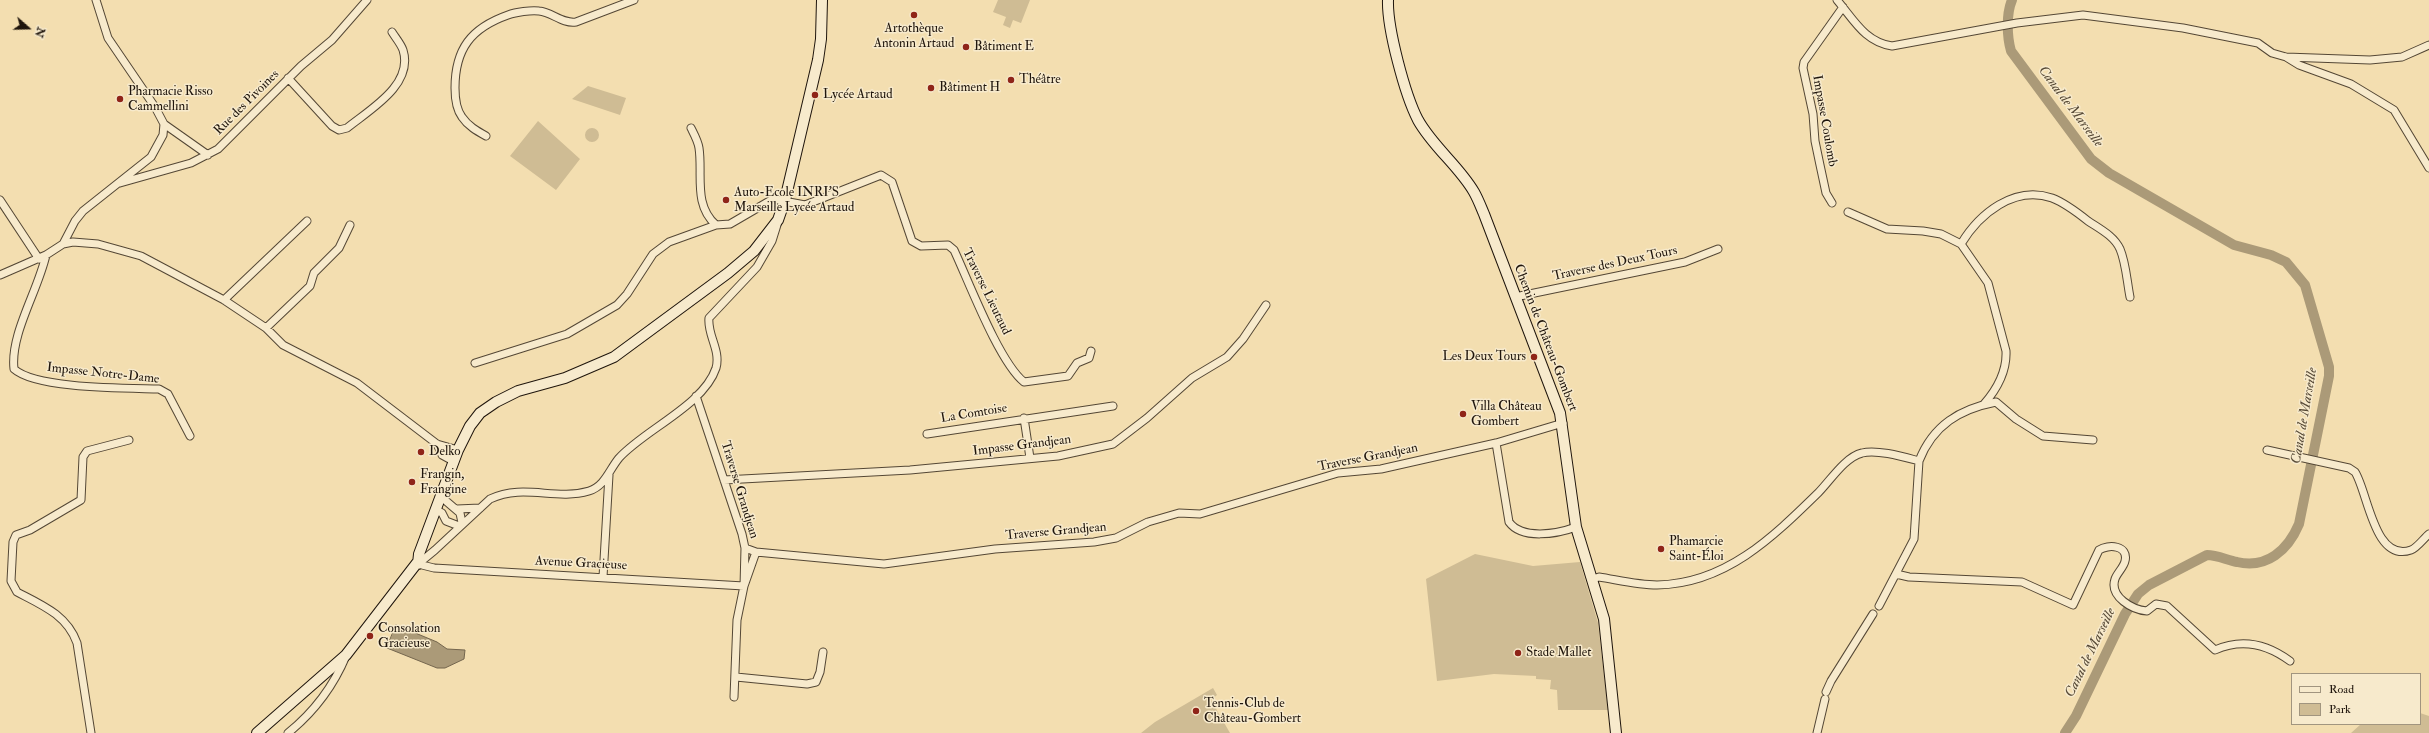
<!DOCTYPE html>
<html>
<head>
<meta charset="utf-8">
<style>
	body { margin:0 }
	#map { position:relative; width:2429px; height:733px; overflow:hidden; background:#f3deb0; font-family:"IM FELL Double Pica",serif }
	canvas { display:block }
	.legend { position:absolute; left:2291px; top:673px; width:130px; height:52px; box-sizing:border-box; background:#f7eacc; border:1px solid #a1957f; margin:0; padding:5px 7px; list-style:none; font-size:12px; color:#1f150c }
	.legend li { display:flex; align-items:center; gap:8px; height:20px }
	.legend b { width:20px; border:1px solid #a1957f }
	.north { position:absolute; left:8px; top:8px; width:40px; height:40px; -webkit-text-stroke:3px #f7eacc; paint-order:stroke; rotate:110deg; font-size:11px; font-weight:700; line-height:16px; text-align:center; color:#1f150c }
	.north::after { content:''; display:block; margin:auto; width:14px; height:18px; background:#1f150c; clip-path:polygon(50% 0,100% 100%,50% 72%,0 100%) }
</style>
</head>
<body>
<div id="map">
<canvas width="2429" height="733"></canvas>
<ul class="legend">
<li><b style="height:5px;background:#f7eacc"></b>Road</li>
<li><b style="height:11px;background:#cfbc94"></b>Park</li>
</ul>
<div class="north">N</div>
</div>
<script>
const ctx = document.querySelector('canvas').getContext('2d');
ctx.lineJoin = 'round';
function fillPath(path, color) {
  ctx.fillStyle = color;
  ctx.fill(path, 'evenodd');
}
function trace(path, color, width, dash) {
  ctx.strokeStyle = color;
  ctx.lineWidth = width;
  ctx.lineCap = dash ? 'butt' : 'round';
  ctx.setLineDash(dash || []);
  ctx.stroke(path);
}
function label(font, color, halo, rows, align = 'center') {
  ctx.font = font + ' "IM FELL Double Pica",serif';
  ctx.lineWidth = 3;
  ctx.setLineDash([]);
  ctx.textBaseline = 'middle';
  ctx.strokeStyle = halo;
  ctx.fillStyle = color;
  for (const [text, x, y, turn = 0] of rows) {
    ctx.save();
    ctx.translate(x, y);
    ctx.rotate((+turn || 0) * Math.PI / 180);
    ctx.textAlign = isNaN(turn) ? turn : align;
    if (halo) ctx.strokeText(text, 0, 0);
    ctx.fillText(text, 0, 0);
    ctx.restore();
  }
}
const green = new Path2D(`
	M 998,0 L 1030,0 L 1021,23 L 1013,20 L 1010,28 L 1003,25 L 1006,17 L 993,12 Z
	M 588,86 L 626,98 L 620,115 L 572,99 Z
	M 538,121 L 580,159 L 556,190 L 510,156 Z
	M585 135a7 7 0 1 1 14 0a7 7 0 1 1-14 0Z
	M 1475,554 L 1533,566 L 1580,562 L 1598,623 L 1608,710 L 1558,710 L 1557,690 L 1550,689 L 1551,680 L 1536,679 L 1536,676 L 1494,674 L 1437,681 L 1426,579 Z
	M 1213,688 L 1217,695 L 1211,700 L 1230,733 L 1141,733 L 1155,722 Z
	M 2420,713 L 2429,716 L 2429,733 L 2351,733 L 2361,724 L 2420,724 Z`);
const water = new Path2D(`
	M 396,625 L 437,642 L 447,649 L 465,650 L 464,659 L 445,668 L 437,668 L 387,648 Z`);
const canal = new Path2D(`
	M 2012,0 C 2006,14 2007,37 2011,51 L 2091,159 L 2109,173 L 2234,245 L 2271,255 L 2286,262 L 2305,285 L 2329,367 L 2329,376 L 2299,524 C 2288,550 2267,569 2237,562 C 2227,560 2217,555 2207,555 L 2149,585 L 2138,594 L 2125,614 L 2076,716 L 2065,733`);
const street = new Path2D(`
	M 1837,0 C 1854,20 1865,42 1892,46 L 2017,23 L 2083,15 L 2183,28 L 2258,43 L 2272,53 L 2286,57 L 2370,60 L 2402,57 L 2429,45
	M 2286,57 L 2299,65 L 2351,84 L 2394,110 L 2429,168
	M 288,78 L 332,126 L 339,130 L 347,128 C 369,110 414,85 403,50 C 401,44 395,37 392,32
	M 164,124 L 208,155
	M 691,128 C 694,134 698,141 699,148 C 703,174 693,205 716,225 L 730,224 L 773,199 L 805,205 L 881,175 L 892,182 L 912,241 L 921,246 L 948,245 L 954,250 C 969,282 999,362 1024,382 L 1068,376 L 1077,363 L 1089,358 L 1091,351
	M 486,136 C 477,131 468,126 462,117 C 456,109 455,98 455,88 C 455,49 471,28 508,15 C 516,12 531,10 539,11 C 552,12 562,24 576,22 L 634,0
	M 120,183 L 191,163 L 218,149 L 301,66 L 332,40 L 367,0
	M 0,200 L 39,259
	M 1832,203 L 1826,193 L 1820,165 L 1815,141 L 1813,114 L 1803,68 L 1804,62 L 1843,7
	M 1848,212 L 1887,229 L 1923,231 L 1941,234 L 1961,244 L 1988,283 L 2006,351 C 2007,372 1997,389 1984,404
	M 63,244 L 75,221 L 83,211 L 151,157 L 163,135 L 164,124 L 155,107 L 108,38 L 96,0
	M 1961,244 C 1979,214 2014,185 2052,198 C 2065,203 2078,213 2088,221 C 2100,229 2114,236 2120,249 C 2126,263 2127,282 2130,297
	M 46,255 C 38,291 10,334 14,369 C 36,389 127,388 159,389 L 168,394 L 190,436
	M 0,275 L 46,255 L 63,244 L 73,242 L 98,244 L 141,256 L 224,300 L 266,328 L 283,345 L 357,383 L 437,444 L 458,450
	M 1515,297 L 1685,262 L 1718,249
	M 224,300 L 307,221
	M 266,328 L 310,286 L 314,273 L 339,248 L 350,225
	M 475,363 L 567,334 L 617,305 L 627,294 L 653,254 L 669,242 L 716,225
	M 696,396 L 742,534 L 745,548 L 744,586
	M 1024,418 L 1030,458
	M 927,434 L 1113,406
	M 1496,443 L 1509,522 C 1522,540 1557,534 1576,527
	M 437,444 L 442,455 L 453,461
	M 2267,450 L 2349,468 L 2355,472 C 2368,492 2374,563 2411,550 C 2417,548 2424,538 2429,534
	M 1919,461 C 1933,425 1960,409 1996,402 L 2016,419 L 2043,436 L 2093,440
	M 724,480 L 910,470 L 1058,456 L 1113,444 L 1147,418 L 1192,378 L 1227,357 L 1243,339 L 1266,305
	M 446,501 L 460,513 L 462,523
	M 457,509 L 480,508
	M 436,510 L 442,513 L 446,521 L 459,526
	M 745,548 L 756,552 L 884,564 L 995,549 L 1094,542 L 1116,538 L 1148,522 L 1179,513 L 1200,514 L 1338,473 L 1381,469 L 1496,443 L 1563,423
	M 418,564 L 435,550 L 490,499 C 524,483 555,501 589,491 C 605,486 609,470 619,458 C 644,430 704,405 716,368 C 721,350 707,335 709,318 L 757,267 L 772,241 L 777,225
	M 418,564 L 434,568 L 744,586
	M 1896,574 L 1909,577 L 2022,582 L 2073,605 L 2099,550 C 2108,544 2129,545 2125,561 C 2124,567 2117,573 2115,579 C 2109,597 2133,610 2147,611 L 2156,604 L 2167,606 L 2215,650 C 2242,638 2267,644 2290,661
	M 603,577 L 609,475
	M 1592,579 L 1599,577 C 1618,580 1638,585 1657,585 C 1725,584 1772,538 1818,493 C 1830,481 1845,457 1862,453 C 1877,449 1904,457 1919,461 L 1914,539 L 1879,606
	M 736,677 L 807,684 L 816,682 L 820,672 L 823,652
	M 1826,692 L 1831,681 L 1873,614
	M 734,697 L 737,620 L 744,586 L 756,552
	M 91,733 L 77,643 C 67,615 42,605 17,592 L 11,581 L 13,542 L 16,535 L 30,530 L 81,500 L 83,457 L 87,451 L 129,440
	M 288,733 C 314,712 333,687 346,656
	M 1817,733 L 1825,699`);
const secondary = new Path2D(`
	M 1388,0 C 1387,28 1405,95 1418,120 C 1433,147 1459,166 1474,192 C 1478,199 1481,207 1484,214 L 1560,413 L 1576,527 L 1604,619 L 1616,733
	M 418,564 L 419,554 L 458,450 L 470,426 L 480,413 L 496,402 L 518,391 L 565,378 L 614,357 L 728,273 L 754,251 L 778,220 L 785,200 L 818,60 L 821,39 L 822,0
	M 257,733 L 346,655 L 420,559`);
const markers = [
	[914,15,4,"#8f2418"],
	[966,47,4,"#8f2418"],
	[1011,80,4,"#8f2418"],
	[931,88,4,"#8f2418"],
	[815,95,4,"#8f2418"],
	[120,99,4,"#8f2418"],
	[726,200,4,"#8f2418"],
	[1534,357,4,"#8f2418"],
	[1463,414,4,"#8f2418"],
	[421,452,4,"#8f2418"],
	[412,482,4,"#8f2418"],
	[1661,549,4,"#8f2418"],
	[370,636,4,"#8f2418"],
	[1518,653,4,"#8f2418"],
	[1196,711,4,"#8f2418"]
];
const poiNames = [
	["Artothèque",914,29,"center"],
	["Antonin Artaud",914,44,"center"],
	["Bâtiment E",974,47],
	["Théâtre",1019,80],
	["Bâtiment H",939,88],
	["Pharmacie Risso",128,92],
	["Cammellini",128,107],
	["Lycée Artaud",823,95],
	["Auto-Ecole INRI'S",734,193],
	["Marseille Lycée Artaud",734,208],
	["Les Deux Tours",1526,357,"right"],
	["Villa Château",1471,407],
	["Gombert",1471,422],
	["Delko",429,452],
	["Frangin,",420,475],
	["Frangine",420,490],
	["Phamarcie",1669,542],
	["Saint-Éloi",1669,557],
	["Consolation",378,629],
	["Gracieuse",378,644],
	["Stade Mallet",1526,653],
	["Tennis-Club de",1204,704],
	["Château-Gombert",1204,719]
];
const streetNames = [
	["Rue des Pivoines",247,103,-45],
	["Impasse Coulomb",1824,121,80],
	["Traverse des Deux Tours",1615,264,-12],
	["Traverse Lieutaud",986,292,64],
	["Chemin de Château-Gombert",1545,338,69],
	["Impasse Notre-Dame",103,374,6],
	["La Comtoise",974,414,-9],
	["Impasse Grandjean",1022,446,-7],
	["Traverse Grandjean",1368,458,-11],
	["Traverse Grandjean",739,490,73],
	["Traverse Grandjean",1056,532,-5],
	["Avenue Gracieuse",581,564,3]
];
const waterNames = [
	["Canal de Marseille",2070,107,53],
	["Canal de Marseille",2305,416,-80],
	["Canal de Marseille",2091,653,-64]
];
fillPath(green, '#cfbc94');
fillPath(water, '#ab9a78');
trace(water, '#73654d', 1);
trace(canal, '#ab9a78', 10);
trace(street, '#544735', 9);
trace(secondary, '#1f150c', 12);
trace(street, '#f7eacc', 7);
trace(secondary, '#f7eacc', 10);
for (const [x, y, r, color] of markers) {
  const dot = new Path2D();
  dot.arc(x, y, r, 0, 2 * Math.PI);
  ctx.fillStyle = color;
  ctx.fill(dot);
  trace(dot, '#f7eacc', 1.5);
}
label('13px', '#1f150c', '#f7eacc', poiNames, 'left');
label('13px', '#1f150c', '#f7eacc', streetNames);
label('italic 14px', '#574a37', '#f7eacc', waterNames);
</script>
</body>
</html>
